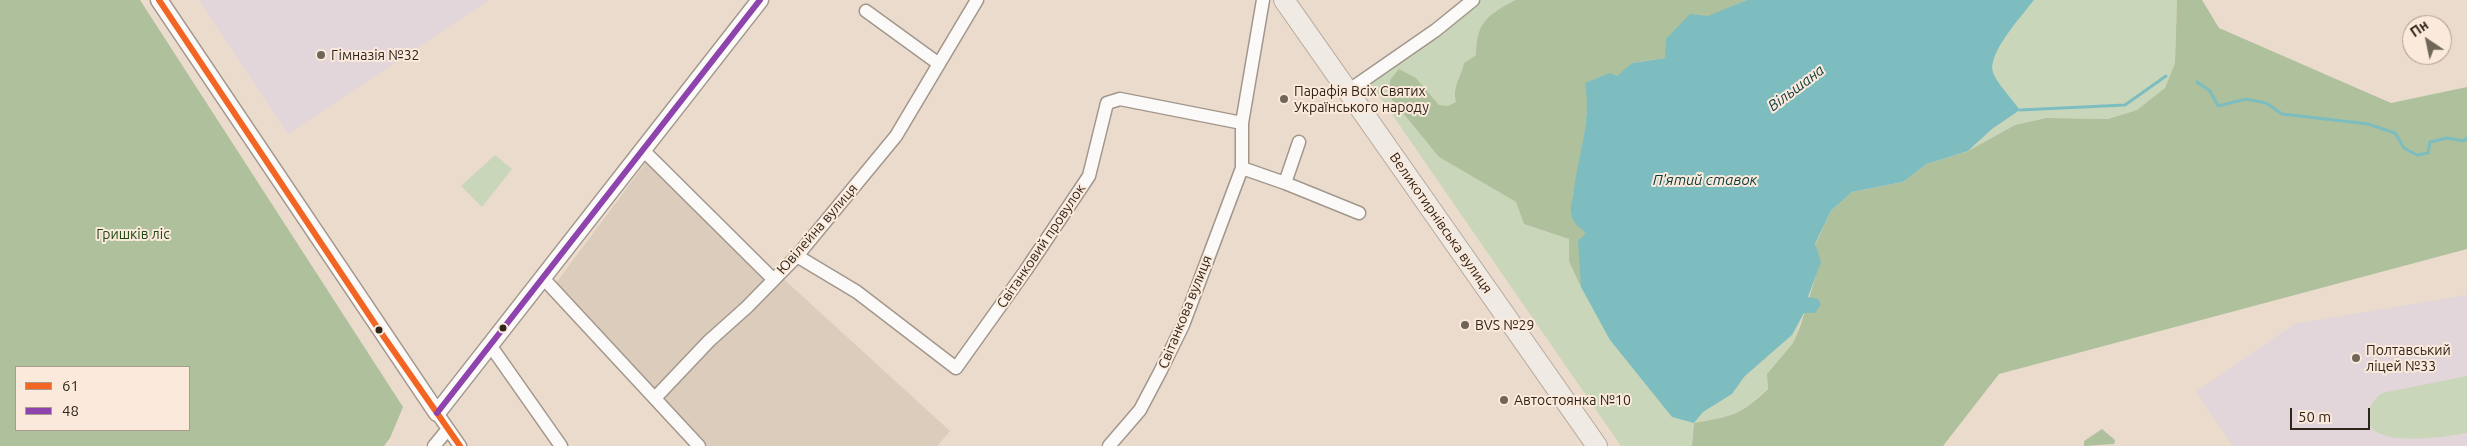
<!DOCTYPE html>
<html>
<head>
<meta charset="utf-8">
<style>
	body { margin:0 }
	#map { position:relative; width:2467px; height:446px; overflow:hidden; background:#eadbcd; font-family:Ubuntu,sans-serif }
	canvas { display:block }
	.legend { position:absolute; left:15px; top:366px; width:175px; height:65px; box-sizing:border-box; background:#fbeadb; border:1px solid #a99b8e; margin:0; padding:6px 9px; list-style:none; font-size:15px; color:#2f251b }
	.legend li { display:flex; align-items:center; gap:10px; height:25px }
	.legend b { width:25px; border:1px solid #a99b8e }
	.north { position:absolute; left:2402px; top:15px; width:50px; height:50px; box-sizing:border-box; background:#fbeadb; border:1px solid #a99b8e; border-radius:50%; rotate:326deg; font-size:14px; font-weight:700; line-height:20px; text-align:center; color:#2f251b }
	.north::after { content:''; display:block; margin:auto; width:18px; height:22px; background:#706559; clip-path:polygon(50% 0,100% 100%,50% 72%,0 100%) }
	.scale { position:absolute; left:2290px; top:408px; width:80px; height:22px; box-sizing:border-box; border:2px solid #2f251b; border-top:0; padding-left:6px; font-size:15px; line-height:18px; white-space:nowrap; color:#2f251b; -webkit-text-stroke:4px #fbeadb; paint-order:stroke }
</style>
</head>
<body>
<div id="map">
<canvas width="2467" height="446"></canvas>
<ul class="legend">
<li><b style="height:6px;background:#f26522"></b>61</li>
<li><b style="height:6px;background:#8e44ad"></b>48</li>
</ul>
<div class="north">Пн</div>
<div class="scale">50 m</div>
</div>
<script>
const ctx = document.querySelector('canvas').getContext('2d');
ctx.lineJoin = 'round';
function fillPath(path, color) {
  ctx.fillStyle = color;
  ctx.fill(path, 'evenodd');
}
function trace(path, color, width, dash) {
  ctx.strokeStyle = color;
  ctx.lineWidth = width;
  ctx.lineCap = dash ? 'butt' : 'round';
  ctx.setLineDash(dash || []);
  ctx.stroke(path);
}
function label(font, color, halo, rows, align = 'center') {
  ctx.font = font + ' Ubuntu,sans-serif';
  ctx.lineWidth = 4;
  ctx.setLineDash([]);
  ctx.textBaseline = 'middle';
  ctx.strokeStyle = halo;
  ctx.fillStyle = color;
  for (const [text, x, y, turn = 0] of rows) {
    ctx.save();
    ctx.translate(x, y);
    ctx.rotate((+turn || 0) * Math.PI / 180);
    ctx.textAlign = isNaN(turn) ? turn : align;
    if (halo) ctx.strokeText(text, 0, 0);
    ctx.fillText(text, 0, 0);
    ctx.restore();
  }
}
const industrial = new Path2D(`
	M 650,157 L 950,431 L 937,446 L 698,446 L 553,287 Z`);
const education = new Path2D(`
	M 199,0 L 489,0 L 288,134 Z
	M 2467,295 L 2467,446 L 2233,446 L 2196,392 L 2294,324 Z`);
const green = new Path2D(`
	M 1479,0 L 1515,0 L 1494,12 L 1476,43 L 1476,55 L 1464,63 C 1461,78 1452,86 1456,102 L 1448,106 L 1439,105 L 1416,78 L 1389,96 L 1439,157 L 1516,202 L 1524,224 L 1569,239 L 1569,261 L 1589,298 L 1694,423 L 1703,412 L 1732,394 L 1745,376 L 1792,335 L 1804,313 L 1793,343 L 1767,374 L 1768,388 C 1739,416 1733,416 1694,423 L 1692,446 L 1621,446 L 1371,84 L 1373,80 Z
	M 2034,0 L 2177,0 L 2175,63 L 2165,88 L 2155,97 L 2137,110 L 2108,119 L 2046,118 L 2015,125 L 1968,151 L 1992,129 L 2020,110 C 2013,100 1996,82 1993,72 C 1987,53 2023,15 2034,0 Z
	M 495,155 L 512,169 L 482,207 L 461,186 Z
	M 2467,376 L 2467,433 C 2441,438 2378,446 2369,424 C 2366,411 2372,401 2382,393 Z`);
const forest = new Path2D(`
	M 0,0 L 140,0 L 403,407 L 390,438 L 384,446 L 0,446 ZM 189,367 L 189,430 L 16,430 L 16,367 Z
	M 1515,0 L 1747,0 L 1708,17 L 1665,58 L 1632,63 L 1617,77 L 1586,83 L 1588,98 L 1584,139 L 1573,197 L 1587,233 L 1581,266 L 1581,287 L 1569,261 L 1569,239 L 1524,224 L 1516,202 L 1439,157 L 1389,96 L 1390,80 L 1399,69 L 1416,78 L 1439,105 L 1448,106 L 1456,102 C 1452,86 1461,78 1464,63 L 1476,55 C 1476,22 1488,15 1515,0 Z
	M 2177,0 L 2202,0 L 2219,28 L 2391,103 L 2467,87 L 2467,249 L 1999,374 L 1943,446 L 1692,446 L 1694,423 C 1733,416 1739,416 1768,389 L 1767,374 L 1793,343 L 1800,327 L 1820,262 L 1815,245 L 1831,211 L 1852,192 L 1903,182 L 1927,164 L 1968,151 L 2015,125 L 2046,118 L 2108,119 L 2137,110 L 2165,88 L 2175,63 Z
	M 2102,429 L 2115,440 L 2114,444 L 2084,446 L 2084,441 Z`);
const water = new Path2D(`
	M 1747,0 L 2034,0 C 2023,15 1987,53 1993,72 C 1996,82 2013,100 2020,110 L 1992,129 L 1968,151 L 1927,164 L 1903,182 L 1852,192 L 1831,211 L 1815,244 L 1821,262 L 1808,297 L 1818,299 L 1821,304 L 1815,313 L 1804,313 L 1792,335 L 1745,376 L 1732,394 L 1703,412 L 1694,423 L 1672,417 L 1610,340 L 1581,287 L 1578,241 L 1586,233 C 1579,227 1572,223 1571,212 C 1570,208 1572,202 1573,197 C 1577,159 1592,121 1585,83 L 1610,73 L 1617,76 L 1632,63 L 1665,58 L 1666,39 L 1690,14 L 1708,16 Z`);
const stream = new Path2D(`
	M 2197,82 L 2210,91 L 2218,106 L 2246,99 L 2266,103 L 2282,114 L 2368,124 L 2395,133 L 2404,148 L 2417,155 L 2428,153 L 2430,142 L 2447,138 L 2464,141 L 2467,138
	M 2020,110 L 2125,105 L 2166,76`);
const minor = new Path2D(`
	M 866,11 L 939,64
	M 1348,91 L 1436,30 L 1473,0
	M 643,150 L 773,279
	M 1242,168 L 1285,183 L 1359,213
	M 1285,183 L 1299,142
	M 797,256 L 857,292 L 956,368 L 1026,270 L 1089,176 L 1107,103 L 1120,99 L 1242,123
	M 543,278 L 699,446
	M 490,345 L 561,446
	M 655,398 L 709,341 L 747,307 L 797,256 L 896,136 L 977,0
	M 437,413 L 460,446
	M 434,446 L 448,429
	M 1109,446 L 1140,410 L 1160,372 L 1183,325 L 1242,168 L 1242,123 L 1263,0`);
const tertiary = new Path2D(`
	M 159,0 L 437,413 L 760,0`);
const primary = new Path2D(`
	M 1284,0 L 1597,446`);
const bus1 = new Path2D(`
	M 159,0 L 377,327 L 460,446`);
const bus2 = new Path2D(`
	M 437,413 L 760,0`);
const markers = [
	[321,55,5,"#706559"],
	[1284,99,5,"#706559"],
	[1465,325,5,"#706559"],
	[503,328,4.5,"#2f251b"],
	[379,330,4.5,"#2f251b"],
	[2356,358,5,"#706559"],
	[1504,400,5,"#706559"]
];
const poiNames = [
	["Гімназія №32",331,55],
	["Парафія Всіх Святих",1294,91],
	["Українського народу",1294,107],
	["BVS №29",1475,325],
	["Полтавський",2366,350],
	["ліцей №33",2366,366],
	["Автостоянка №10",1514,400]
];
const streetNames = [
	["Великотирнівська вулиця",1441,223,55],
	["Ювілейна вулиця",817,229,-49],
	["Світанковий провулок",1041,246,-56],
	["Світанкова вулиця",1185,312,-68]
];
const parkNames = [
	["Гришків ліс",133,234]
];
const waterNames = [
	["Вільшана",1796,88,-37],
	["П'ятий ставок",1705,180]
];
fillPath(industrial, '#dbccbc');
fillPath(education, '#e2d6db');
fillPath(green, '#cad6b9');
fillPath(forest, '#aec09c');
fillPath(water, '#7ebdbf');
trace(stream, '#7ebdbf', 3);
trace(minor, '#a2978c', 15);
trace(tertiary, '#a2978c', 19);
trace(primary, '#b7aa9c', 22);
trace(minor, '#fcfaf8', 12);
trace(tertiary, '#fcfaf8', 16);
trace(primary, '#f0eae4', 20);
trace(bus1, '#f26522', 6);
trace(bus2, '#8e44ad', 6);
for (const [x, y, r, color] of markers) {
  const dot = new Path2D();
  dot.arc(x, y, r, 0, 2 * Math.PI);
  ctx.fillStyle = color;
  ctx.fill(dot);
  trace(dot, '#fbeadb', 2);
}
label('14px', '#2f251b', '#fbeadb', poiNames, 'left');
label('14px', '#2f251b', '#fbeadb', streetNames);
label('14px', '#1d4810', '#fbeadb', parkNames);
label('italic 15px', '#0c3b3f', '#fbeadb', waterNames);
</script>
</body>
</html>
